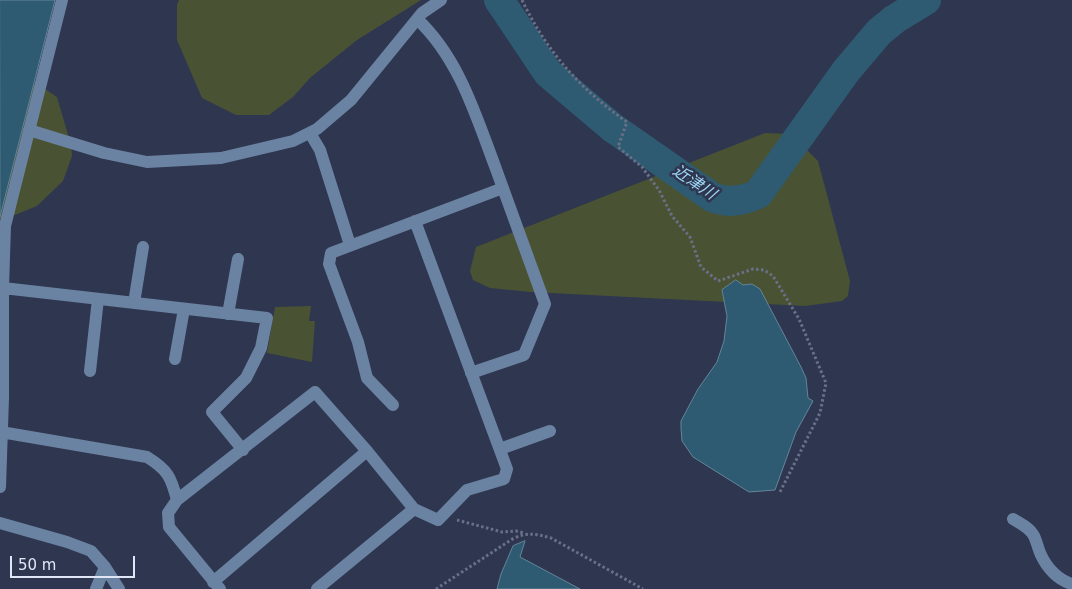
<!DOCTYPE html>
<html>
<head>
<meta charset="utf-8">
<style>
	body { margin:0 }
	#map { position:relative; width:1072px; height:589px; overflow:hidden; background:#2f3650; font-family:"DejaVu Sans",sans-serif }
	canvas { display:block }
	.scale { position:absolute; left:10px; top:556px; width:125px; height:22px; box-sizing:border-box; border:2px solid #e1e6f7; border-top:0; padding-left:6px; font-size:15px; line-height:18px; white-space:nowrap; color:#e1e6f7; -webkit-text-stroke:4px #2f3650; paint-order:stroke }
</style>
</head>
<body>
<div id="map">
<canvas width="1072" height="589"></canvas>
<div class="scale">50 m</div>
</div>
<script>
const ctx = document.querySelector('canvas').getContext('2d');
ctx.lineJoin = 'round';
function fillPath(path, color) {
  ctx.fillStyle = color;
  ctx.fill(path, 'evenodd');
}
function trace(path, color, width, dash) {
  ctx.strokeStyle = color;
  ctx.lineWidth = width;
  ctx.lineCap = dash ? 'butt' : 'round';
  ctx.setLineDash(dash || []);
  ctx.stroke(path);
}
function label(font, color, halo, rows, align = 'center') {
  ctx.font = font + ' "DejaVu Sans","Noto Sans JP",sans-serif';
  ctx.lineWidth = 5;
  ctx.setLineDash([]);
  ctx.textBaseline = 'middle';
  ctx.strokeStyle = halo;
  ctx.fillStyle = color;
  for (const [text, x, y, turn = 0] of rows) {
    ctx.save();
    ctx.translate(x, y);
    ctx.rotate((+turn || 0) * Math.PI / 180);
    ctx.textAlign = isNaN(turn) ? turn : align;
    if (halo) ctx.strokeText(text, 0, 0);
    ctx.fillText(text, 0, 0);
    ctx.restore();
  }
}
const green = new Path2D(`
	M 179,0 L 421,0 L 357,40 L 310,78 L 293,97 L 269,115 L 236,115 L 202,98 L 177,40 L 177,5 Z
	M 0,78 L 42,87 L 57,97 L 71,145 L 72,156 L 63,181 L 37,206 L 0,221 Z
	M 765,133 L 791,134 L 818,161 L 850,281 L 848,296 L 842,301 L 805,306 L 531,292 L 490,288 L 473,280 L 470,271 L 476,247 Z
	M 311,306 L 309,321 L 315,321 L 312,362 L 267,353 L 275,307 Z`);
const water = new Path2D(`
	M 0,0 L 55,0 L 0,217 Z
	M 736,280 L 743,285 L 752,284 L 760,289 L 801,367 L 806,378 L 808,398 L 813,401 L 796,432 L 775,490 L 749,492 L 693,457 L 682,441 L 681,428 L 681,421 L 698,389 L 717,362 L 724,341 L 727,316 L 722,290 Z
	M 525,541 L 520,557 L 580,589 L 497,589 L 501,574 L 513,546 Z`);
const river = new Path2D(`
	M 499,0 L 548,73 L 613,128 L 712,197 C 728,204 743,201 758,194 L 846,71 L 879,32 L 895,19 L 926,0`);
const path = new Path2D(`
	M 522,0 C 547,52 580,89 627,122 L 618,147 L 642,167 L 659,190 L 672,216 L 690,237 L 701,267 L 718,281 L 753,269 L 764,270 L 773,276 L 799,319 L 826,383 L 820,413 L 780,492
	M 457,520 L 502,532 L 516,531 L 524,533
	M 436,589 L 514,538 C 528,532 537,534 551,538 L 643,589`);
const minor = new Path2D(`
	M 417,19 C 459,58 476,116 496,169 C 512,214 529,259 545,304 L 524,355 L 471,373
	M 29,130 L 104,153 L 147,162 L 221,158 L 293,141 L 317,129 L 351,100 L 422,13 L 441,0
	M 310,133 L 320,150 L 350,245
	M 3,288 L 267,318 L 261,348 L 246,378 L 212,412 L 243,450
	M 134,303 L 143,247
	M 228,314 L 238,259
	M 175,359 L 184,309
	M 90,371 L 98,299
	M 393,405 L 367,378 L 358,342 L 329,264 L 331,253 L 503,188
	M 1,432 L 147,457 C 168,470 171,477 177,500
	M 500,449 L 550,431
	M 0,487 L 3,398 L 3,288 L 5,226 L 62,0
	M 414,509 L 438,520 L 467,490 L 504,479 L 507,469 L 415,221
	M 1013,519 C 1020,523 1030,528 1034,536 C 1037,542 1038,549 1041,555 C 1047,568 1058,580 1072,584
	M 0,523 L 67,542 L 91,551 L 105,567 L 119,589
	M 213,582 L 367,451
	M 96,589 L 105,567
	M 220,589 L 169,527 L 168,513 L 177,500 L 315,392 L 367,451 L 414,509 L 317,589`);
const waterNames = [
	["近津川",694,183,34]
];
fillPath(green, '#495333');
fillPath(water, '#2e5b71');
trace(water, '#648599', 1);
trace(river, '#2e5b71', 30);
trace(path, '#6a7087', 3, [2.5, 2.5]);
trace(minor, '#6b83a2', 12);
label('italic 16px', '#a0d9f8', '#2f3650', waterNames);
</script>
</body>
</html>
